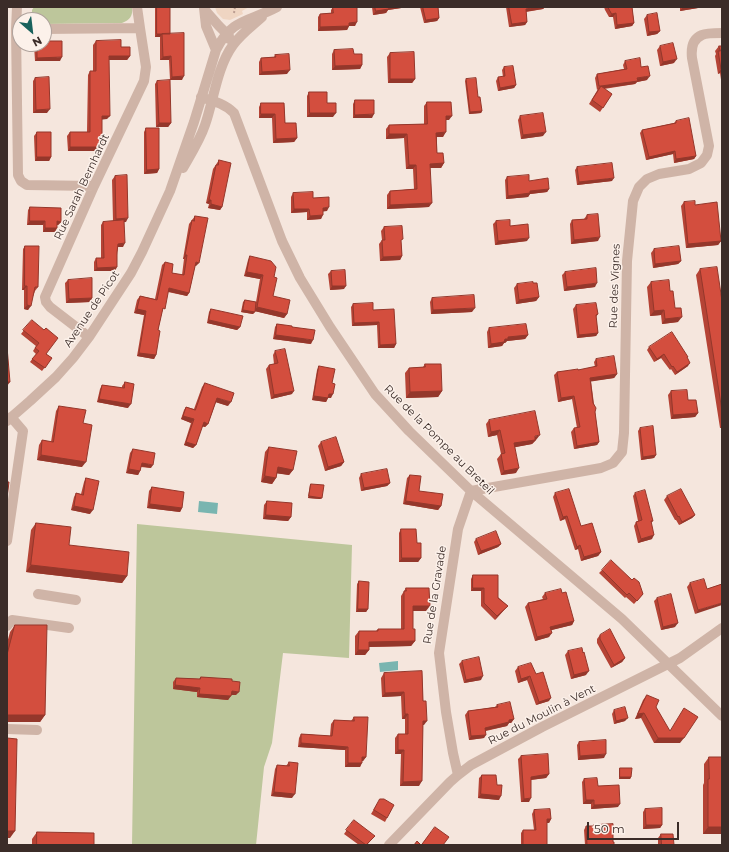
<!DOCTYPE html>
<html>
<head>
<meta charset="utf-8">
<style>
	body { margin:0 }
	#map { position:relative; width:729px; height:852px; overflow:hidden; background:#f5e6dd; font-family:Montserrat,sans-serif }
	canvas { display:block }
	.frame { position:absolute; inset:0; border:8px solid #3b2c28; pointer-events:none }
	.north { position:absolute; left:12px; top:12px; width:40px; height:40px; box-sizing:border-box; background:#fcf1ea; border:1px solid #afa29c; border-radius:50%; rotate:152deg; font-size:11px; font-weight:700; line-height:16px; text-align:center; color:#3b2c28 }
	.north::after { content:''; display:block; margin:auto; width:14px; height:18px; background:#19615c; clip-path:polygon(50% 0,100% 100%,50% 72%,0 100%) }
	.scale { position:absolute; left:587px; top:822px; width:92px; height:18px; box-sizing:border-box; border:2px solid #3b2c28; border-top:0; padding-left:5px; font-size:12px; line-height:14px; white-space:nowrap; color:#3b2c28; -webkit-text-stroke:3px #fcf1ea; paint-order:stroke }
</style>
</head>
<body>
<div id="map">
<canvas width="729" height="852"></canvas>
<div class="frame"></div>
<div class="north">N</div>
<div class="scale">50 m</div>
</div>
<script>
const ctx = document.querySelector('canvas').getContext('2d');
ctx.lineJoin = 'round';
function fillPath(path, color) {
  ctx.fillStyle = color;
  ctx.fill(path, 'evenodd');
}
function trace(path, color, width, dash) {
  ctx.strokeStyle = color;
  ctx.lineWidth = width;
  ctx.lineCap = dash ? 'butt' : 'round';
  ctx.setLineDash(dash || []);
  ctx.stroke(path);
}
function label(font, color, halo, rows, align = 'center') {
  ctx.font = font + ' Montserrat,sans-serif';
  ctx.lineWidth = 3;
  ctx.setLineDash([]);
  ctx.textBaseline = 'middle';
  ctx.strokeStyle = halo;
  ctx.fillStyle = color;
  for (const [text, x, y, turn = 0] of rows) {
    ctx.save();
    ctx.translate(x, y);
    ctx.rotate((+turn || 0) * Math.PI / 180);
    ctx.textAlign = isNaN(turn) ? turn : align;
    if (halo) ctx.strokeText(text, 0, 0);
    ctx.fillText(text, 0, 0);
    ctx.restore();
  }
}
const green = new Path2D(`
	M 34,7 L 132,7 C 133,16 130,20 122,23 L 44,24 L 44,20 L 32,20 L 32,10 Z
	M 137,524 L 352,545 L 349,658 L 283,653 L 272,743 L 264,767 L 256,845 L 132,845 Z`);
const plaza = new Path2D(`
	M 215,7 L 249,7 L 242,11 L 243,14 L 230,20 L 223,19 L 217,13 Z`);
const water = new Path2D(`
	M 199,501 L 218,503 L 217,514 L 198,512 Z
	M 398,661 L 398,670 L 380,672 L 379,663 Z`);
const path = new Path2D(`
	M 234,13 L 235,7`);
const minor = new Path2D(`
	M 17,7 L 16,29 L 18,175 L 21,181 L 27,185 L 94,186
	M 204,8 L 206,26 L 216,50
	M 204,9 L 219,26 L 229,36 L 229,39
	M 44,29 L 140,28 L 137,7
	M 201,97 C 214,101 225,104 234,113 L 282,241 L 300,278 L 330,327 L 375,394 L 409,431 L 471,491 L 622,619 L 722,716
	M 183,168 C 191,154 200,140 205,125 C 214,99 217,67 233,45 C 241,34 252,26 262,17
	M 89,337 L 50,307 L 46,302 L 45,297 L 94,186 L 144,81 L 146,67 L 140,28
	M 7,421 L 30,401 L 56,377 L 73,358 L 89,337 L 131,273 L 142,252 L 170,191 L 194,122 L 216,50 C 232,18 249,22 277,7
	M 7,541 L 23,431 L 11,417
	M 38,594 L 76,600
	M 7,626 L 12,620 L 69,628
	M 7,729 L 37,730
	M 458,775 L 453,753 L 446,712 L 439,653 L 458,529 L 471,491 L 601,468 L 613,463 L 622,452 L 624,433 L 627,261 L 633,201 L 639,187 L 647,179 L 659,174 L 689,169 L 701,163 L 707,155 L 709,146 L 692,58 C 691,49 692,39 702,35 C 706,33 717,33 722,33
	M 389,845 L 450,782 L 458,775 L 471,765 L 542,727 L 680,658 L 722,628`);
const wall = new Path2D(`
	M 155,7 L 170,7 L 170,34 L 182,80 L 170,80 L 169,60 L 160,60 L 160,37 L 155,37 Z
	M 333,7 L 357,7 L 355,26 L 349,26 L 347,30 L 318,31 L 318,17 L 320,14 L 331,13 L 331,10 Z
	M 372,7 L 408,7 L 388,10 L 386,13 L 373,15 Z
	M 420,7 L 438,7 L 439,18 L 437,21 L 424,23 Z
	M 506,7 L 545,7 L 543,9 L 526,12 L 527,22 L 525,25 L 509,27 Z
	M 604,7 L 632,7 L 634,23 L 632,26 L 615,29 L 613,17 L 609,17 L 605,10 Z
	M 680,7 L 704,7 L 680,11 Z
	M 647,15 L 660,31 L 657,34 L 647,36 L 644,19 Z
	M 96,41 L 121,47 L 130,56 L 127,60 L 109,60 L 107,119 L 102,119 L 99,151 L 68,151 L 67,136 L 70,132 L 87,132 L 88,75 L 90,71 L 93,71 L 93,45 Z
	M 35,44 L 44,44 L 60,61 L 35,61 L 34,45 Z
	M 660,46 L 674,63 L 660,66 L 657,50 Z
	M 719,46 L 722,46 L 722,86 L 720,73 L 718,74 L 715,56 L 716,54 L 715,51 Z
	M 334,50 L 354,54 L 362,65 L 360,69 L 332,70 L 332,54 Z
	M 390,53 L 415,79 L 412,83 L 388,83 L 387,57 Z
	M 275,55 L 287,74 L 259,75 L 259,62 L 261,58 L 274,57 Z
	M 625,61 L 641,67 L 647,80 L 637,82 L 635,84 L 604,89 L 612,94 L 600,112 L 589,104 L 598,89 L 597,90 L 595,78 L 597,74 L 624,69 L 623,65 Z
	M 504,67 L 516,85 L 514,88 L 498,91 L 496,81 L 498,77 L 503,77 L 502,70 Z
	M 35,78 L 47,113 L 33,113 L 33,81 Z
	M 466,79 L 478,97 L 482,111 L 481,113 L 469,114 L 465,81 Z
	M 157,81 L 171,123 L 168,127 L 156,127 L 155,84 Z
	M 309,92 L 327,103 L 333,117 L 307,117 L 307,96 Z
	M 355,100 L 372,118 L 353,118 L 353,104 Z
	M 427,102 L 449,120 L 446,120 L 443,137 L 437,137 L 437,153 L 444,163 L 441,168 L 430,168 L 429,207 L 387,209 L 387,195 L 390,191 L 414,189 L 413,169 L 406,169 L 404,138 L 386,139 L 386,129 L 389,125 L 424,124 L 424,106 Z
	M 261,103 L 284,103 L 285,123 L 297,138 L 294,142 L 273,143 L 272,118 L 259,118 L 259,107 Z
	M 520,116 L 543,136 L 521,139 L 518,120 Z
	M 676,121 L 696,156 L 694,159 L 674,163 L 673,154 L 646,160 L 640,133 L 642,130 L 674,123 Z
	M 146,128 L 159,169 L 157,173 L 144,174 L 144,132 Z
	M 37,132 L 51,157 L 49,161 L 35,161 L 34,136 Z
	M 219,160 L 222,207 L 220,210 L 208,208 L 209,204 L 206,203 L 213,169 Z
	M 577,167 L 612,181 L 577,185 L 575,170 Z
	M 115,176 L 126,222 L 124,222 L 123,247 L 118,247 L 115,271 L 94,271 L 94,262 L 96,258 L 101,258 L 101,225 L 103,222 L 113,221 L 112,180 Z
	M 507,177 L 529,181 L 549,189 L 547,192 L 530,194 L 528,197 L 506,199 L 505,180 Z
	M 293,193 L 313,198 L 327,211 L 323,211 L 321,219 L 307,220 L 307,212 L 291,213 L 291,197 Z
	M 684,202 L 695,205 L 721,241 L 718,245 L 686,248 L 681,206 Z
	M 30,207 L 61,222 L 58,225 L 57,225 L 55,232 L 43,232 L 43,225 L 27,225 L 28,210 Z
	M 587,215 L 598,241 L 571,244 L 570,224 L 572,220 L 584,219 Z
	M 195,216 L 196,266 L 195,266 L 189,293 L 187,296 L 168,292 L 162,312 L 158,330 L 156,355 L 154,359 L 137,356 L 144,315 L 134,313 L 137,300 L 140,296 L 155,299 L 162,265 L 165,262 L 172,273 L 182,275 L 184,259 L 183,259 L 189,224 Z
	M 496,221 L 510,226 L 527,241 L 495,245 L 493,224 Z
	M 384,227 L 401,242 L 402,256 L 400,260 L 380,261 L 379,244 L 382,240 L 381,231 Z
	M 25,246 L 38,287 L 35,291 L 28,310 L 24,309 L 24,290 L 22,290 L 23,249 Z
	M 654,249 L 681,261 L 678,264 L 653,268 L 651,253 Z
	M 250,256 L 274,277 L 273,296 L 287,314 L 284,318 L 255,311 L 253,314 L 241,312 L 243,302 L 245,300 L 256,302 L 260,279 L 244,276 L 248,260 Z
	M 700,269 L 722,301 L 722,428 L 720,428 L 696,275 Z
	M 331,271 L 344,289 L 330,290 L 328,274 Z
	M 565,272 L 595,287 L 564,291 L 562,275 Z
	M 68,280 L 92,298 L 90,302 L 66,303 L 65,283 Z
	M 651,282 L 670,291 L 678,322 L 662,324 L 661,315 L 650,316 L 647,287 Z
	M 517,284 L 539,297 L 536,301 L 516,304 L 514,288 Z
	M 432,298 L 472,312 L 431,314 L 430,302 Z
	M 353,304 L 373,310 L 396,344 L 394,348 L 378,348 L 377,325 L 352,326 L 351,307 Z
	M 576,305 L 598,314 L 596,317 L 598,333 L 596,336 L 577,338 L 573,309 Z
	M 211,309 L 240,327 L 237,330 L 207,323 L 209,312 Z
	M 32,320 L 46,354 L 52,358 L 42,371 L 30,362 L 36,354 L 33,351 L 36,346 L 21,334 Z
	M 277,324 L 292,327 L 311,344 L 273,339 L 275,327 Z
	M 489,328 L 528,335 L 525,339 L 507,341 L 505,343 L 504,343 L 502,346 L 488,348 L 487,332 Z
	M 649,347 L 687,358 L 688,366 L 675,375 L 671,369 L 670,370 L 661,358 L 654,362 L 647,350 Z
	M 275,351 L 292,394 L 271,399 L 266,369 L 269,365 L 274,364 L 273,355 Z
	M 596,359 L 617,374 L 614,378 L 591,381 L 599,442 L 597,445 L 574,449 L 571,432 L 574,428 L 577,428 L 572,399 L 558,402 L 554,375 L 557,372 L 578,370 L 595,367 L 594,362 Z
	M 425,364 L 442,391 L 438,397 L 406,398 L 405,373 L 409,368 L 423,367 Z
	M 319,366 L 332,383 L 331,398 L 328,398 L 326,402 L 312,400 L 317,370 Z
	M 125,382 L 128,408 L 97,402 L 100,389 L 102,385 L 122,388 L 122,386 Z
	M 205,383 L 228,406 L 216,402 L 208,424 L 205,427 L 202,426 L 196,445 L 193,448 L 184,445 L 191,423 L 181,419 L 184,410 L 186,407 L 194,409 L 202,387 Z
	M 671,391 L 688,400 L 698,413 L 695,417 L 671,419 L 668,395 Z
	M 59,406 L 83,423 L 82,467 L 37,460 L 39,445 L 42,440 L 51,442 L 56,411 Z
	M 489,420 L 536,440 L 532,444 L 515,447 L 516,473 L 501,475 L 497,459 L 501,454 L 497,435 L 488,437 L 486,424 Z
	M 640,428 L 656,455 L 654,458 L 641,460 L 638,431 Z
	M 321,442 L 344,462 L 341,466 L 325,471 L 318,446 Z
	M 269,447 L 293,470 L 289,475 L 277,473 L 276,478 L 272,484 L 261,482 L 265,452 Z
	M 133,449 L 151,468 L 141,467 L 140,471 L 138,475 L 126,473 L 130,453 Z
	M 361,474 L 390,483 L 387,486 L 361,491 L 359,478 Z
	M 410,475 L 419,491 L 441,506 L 438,510 L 403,504 L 407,478 Z
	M 86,478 L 90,514 L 71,510 L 74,497 L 76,493 L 81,494 L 84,482 Z
	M 311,484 L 322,498 L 320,499 L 308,498 L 310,485 Z
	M 152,487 L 182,508 L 180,512 L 147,508 L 149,491 Z
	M 555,493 L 601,552 L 598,556 L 581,561 L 578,549 L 575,550 L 565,519 L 560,521 L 553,497 Z
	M 635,493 L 653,521 L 651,523 L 652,539 L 638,543 L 634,526 L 636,522 L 638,521 L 633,496 Z
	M 667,496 L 695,515 L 692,518 L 679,525 L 676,520 L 675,520 L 664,500 Z
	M 267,501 L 291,517 L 288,521 L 263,519 L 264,505 Z
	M 36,523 L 69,545 L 127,576 L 122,583 L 26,572 L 31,530 Z
	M 401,529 L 417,543 L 421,558 L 418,562 L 399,562 L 399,533 Z
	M 476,539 L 501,544 L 498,547 L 478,555 L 474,542 Z
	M 602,570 L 632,580 L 643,594 L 634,604 L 626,597 L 625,598 L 599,573 Z
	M 473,575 L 508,606 L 505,609 L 495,620 L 481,606 L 481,591 L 471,591 L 471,579 Z
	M 359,581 L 368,609 L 366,612 L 356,612 L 357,584 Z
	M 690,583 L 707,589 L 722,584 L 695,614 L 687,587 Z
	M 406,588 L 426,611 L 413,611 L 413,629 L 415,641 L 411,646 L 369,647 L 369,650 L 365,655 L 355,655 L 355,636 L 359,631 L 376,631 L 378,629 L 401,629 L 401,596 Z
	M 545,593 L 562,593 L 574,621 L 572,625 L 551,630 L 549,637 L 535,641 L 525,607 L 528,603 L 543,599 L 542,597 Z
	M 657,598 L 675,627 L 661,630 L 654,601 Z
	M 15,625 L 45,715 L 40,722 L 7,722 L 7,643 L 10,632 Z
	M 600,635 L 625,658 L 622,662 L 611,668 L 597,643 L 597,639 Z
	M 568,651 L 583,653 L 586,675 L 571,679 L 565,655 Z
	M 462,661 L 481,680 L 464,683 L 459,664 Z
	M 518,667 L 536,674 L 549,701 L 536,705 L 527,680 L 518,683 L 515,671 Z
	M 422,671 L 424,725 L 423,725 L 419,786 L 400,786 L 401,754 L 395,754 L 395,738 L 398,734 L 405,734 L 405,719 L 402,719 L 401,696 L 382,697 L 381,678 L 384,673 Z
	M 201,677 L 232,681 L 236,695 L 231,695 L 228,700 L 197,697 L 197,692 L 173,689 L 173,682 L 176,678 L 199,679 Z
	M 647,695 L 656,707 L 669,731 L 680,743 L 654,743 L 641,718 L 635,719 L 643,700 Z
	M 497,705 L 514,719 L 511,723 L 509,723 L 507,726 L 486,731 L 484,738 L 469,740 L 465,715 L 468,711 L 495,707 Z
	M 614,710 L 625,721 L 614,724 L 612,714 Z
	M 354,717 L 366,757 L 363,761 L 362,761 L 360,767 L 345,767 L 345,750 L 298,747 L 299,738 L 301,734 L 330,736 L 331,724 L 334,720 L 351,721 Z
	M 579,742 L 604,758 L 578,760 L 577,745 Z
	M 521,756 L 549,774 L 546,778 L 531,780 L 529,802 L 521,802 L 518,759 Z
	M 709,757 L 722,757 L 722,834 L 703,834 L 703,785 L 704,783 L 704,764 Z
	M 289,762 L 292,798 L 271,796 L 275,769 L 277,765 L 286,766 Z
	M 620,768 L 631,777 L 630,779 L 619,779 L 619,770 Z
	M 482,775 L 499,800 L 478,798 L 479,778 Z
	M 584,779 L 598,786 L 618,807 L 591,809 L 591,804 L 583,804 L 582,782 Z
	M 380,799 L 387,818 L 385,822 L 371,814 Z
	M 645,809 L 662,825 L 660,828 L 643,829 L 643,812 Z
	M 534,810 L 551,819 L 549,823 L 547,823 L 547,845 L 521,845 L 521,833 L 523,830 L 534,830 L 532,814 Z
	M 354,820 L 372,839 L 367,845 L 359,845 L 344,834 Z
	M 594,825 L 613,842 L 614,845 L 585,845 L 584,830 L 586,826 L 593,826 Z
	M 37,832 L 94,845 L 32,845 L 32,839 Z
	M 661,834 L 674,845 L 658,845 L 658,838 Z`);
const shadedWall = new Path2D(`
	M 388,7 L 408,7 L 388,10 L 386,13 L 373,15 L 376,11 Z
	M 537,7 L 545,7 L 543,9 L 523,12 L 526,9 Z
	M 683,7 L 704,7 L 680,11 Z
	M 616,13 L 613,17 L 609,17 L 612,14 Z
	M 439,18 L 437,21 L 424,23 L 426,20 Z
	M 357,22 L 355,26 L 347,26 L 349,23 Z
	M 527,22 L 525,25 L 509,27 L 512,24 Z
	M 634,23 L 632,26 L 615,29 L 617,25 Z
	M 349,26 L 347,30 L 318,31 L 320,27 Z
	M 660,31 L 657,34 L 647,36 L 649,32 Z
	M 157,34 L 162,34 L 160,37 L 155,37 Z
	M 109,56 L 130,56 L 127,60 L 107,60 Z
	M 171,56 L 169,60 L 160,60 L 163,57 Z
	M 62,57 L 60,61 L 35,61 L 37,58 Z
	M 677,59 L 674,63 L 660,66 L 663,62 Z
	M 362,65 L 360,69 L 332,70 L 335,66 Z
	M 721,69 L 722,69 L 722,70 L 720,73 L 718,74 Z
	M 290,70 L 287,74 L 259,75 L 262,72 Z
	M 184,76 L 182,80 L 170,80 L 172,77 Z
	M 650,76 L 647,80 L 637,82 L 635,84 L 598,89 L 601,86 Z
	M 390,79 L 415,79 L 412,83 L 388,83 Z
	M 516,85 L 514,88 L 498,91 L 500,88 Z
	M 50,109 L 47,113 L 33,113 L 36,110 Z
	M 482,111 L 481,113 L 469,114 L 470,112 Z
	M 310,113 L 336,113 L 333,117 L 307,117 Z
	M 261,114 L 275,114 L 272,118 L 259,118 Z
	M 374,114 L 372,118 L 353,118 L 355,115 Z
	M 102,116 L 110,116 L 107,119 L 99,120 Z
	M 446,116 L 452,116 L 449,120 L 443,120 Z
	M 159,123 L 171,123 L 168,127 L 156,127 Z
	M 446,132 L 443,137 L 433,137 L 436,133 Z
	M 546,132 L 543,136 L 521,139 L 523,135 Z
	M 389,134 L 407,134 L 404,138 L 386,139 Z
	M 297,138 L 294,142 L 273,143 L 276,139 Z
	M 70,147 L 102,147 L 99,151 L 68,151 Z
	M 675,151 L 673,154 L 646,160 L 649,157 Z
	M 696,156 L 694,159 L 674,163 L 676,159 Z
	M 37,157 L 51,157 L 49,161 L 35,161 Z
	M 444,163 L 441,168 L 427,168 L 430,164 Z
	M 409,165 L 416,165 L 413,169 L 406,169 Z
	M 159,169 L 157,173 L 144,174 L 147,170 Z
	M 614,178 L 612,181 L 577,185 L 579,182 Z
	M 549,189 L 547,192 L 530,194 L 528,197 L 506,199 L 508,196 L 530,191 Z
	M 209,200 L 211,200 L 209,204 L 206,203 Z
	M 432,203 L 429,207 L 387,209 L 390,205 Z
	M 211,204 L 222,207 L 220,210 L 208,208 Z
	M 329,207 L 327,211 L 320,212 L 323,208 Z
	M 294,209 L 309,209 L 307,212 L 291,213 Z
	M 323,215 L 321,219 L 307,220 L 310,216 Z
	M 128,218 L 126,222 L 113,223 L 116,219 Z
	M 30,221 L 45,221 L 43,225 L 27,225 Z
	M 57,221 L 61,222 L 58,225 L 55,225 Z
	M 45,228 L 57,228 L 55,232 L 43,232 Z
	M 600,237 L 598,241 L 571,244 L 574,240 Z
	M 529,238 L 527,241 L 495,245 L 498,241 Z
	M 721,241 L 718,245 L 686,248 L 688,244 Z
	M 125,243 L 123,247 L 115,247 L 118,244 Z
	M 185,255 L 187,255 L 184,259 L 183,259 Z
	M 402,256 L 400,260 L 380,261 L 383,257 Z
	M 681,261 L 678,264 L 653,268 L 655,264 Z
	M 196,262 L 199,263 L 196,266 L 193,266 Z
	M 117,267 L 115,271 L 94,271 L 97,268 Z
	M 247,272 L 263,275 L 260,279 L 244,276 Z
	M 597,283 L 595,287 L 564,291 L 567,287 Z
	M 25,286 L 27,286 L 24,290 L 22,290 Z
	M 332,286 L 346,286 L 344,289 L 330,290 Z
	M 169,288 L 189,293 L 187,296 L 166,291 Z
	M 539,297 L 536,301 L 516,304 L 519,300 Z
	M 92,298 L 90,302 L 66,303 L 69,299 Z
	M 27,305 L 31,306 L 28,310 L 24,309 Z
	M 257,307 L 287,314 L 284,318 L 254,311 Z
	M 475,308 L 472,312 L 431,314 L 433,310 Z
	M 137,309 L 146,311 L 144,315 L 134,313 Z
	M 243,310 L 255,312 L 253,314 L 241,312 Z
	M 664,310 L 661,315 L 650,316 L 654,311 Z
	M 682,317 L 678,322 L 662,324 L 665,319 Z
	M 209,320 L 240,327 L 237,330 L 207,323 Z
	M 379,322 L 377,325 L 352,326 L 354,323 Z
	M 598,333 L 596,336 L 577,338 L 579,335 Z
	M 276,335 L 313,340 L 311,344 L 273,339 Z
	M 528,335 L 525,339 L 507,341 L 505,343 L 504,343 L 502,346 L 488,348 L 491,344 L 505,339 L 508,337 Z
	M 396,344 L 394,348 L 378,348 L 380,345 Z
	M 139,353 L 156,355 L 154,359 L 137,356 Z
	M 664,354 L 661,358 L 654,362 L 657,359 Z
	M 690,363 L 688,366 L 675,375 L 677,372 Z
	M 617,374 L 614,378 L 588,382 L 590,378 Z
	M 7,382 L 10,382 L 7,386 Z
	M 294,391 L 292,394 L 271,399 L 274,395 Z
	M 442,391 L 438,397 L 406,398 L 410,392 Z
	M 329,394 L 333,394 L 331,398 L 326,397 Z
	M 314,396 L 328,398 L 326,402 L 312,400 Z
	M 574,396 L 572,399 L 558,402 L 561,398 Z
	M 217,398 L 231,402 L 228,406 L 215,402 Z
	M 99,399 L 131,404 L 128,408 L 97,402 Z
	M 698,413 L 695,417 L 671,419 L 673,415 Z
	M 183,416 L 194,419 L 191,423 L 181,419 Z
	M 204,422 L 208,424 L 205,427 L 201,426 Z
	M 500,430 L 497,435 L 488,437 L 491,432 Z
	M 540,435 L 536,440 L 532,444 L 511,448 L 514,443 Z
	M 186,442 L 196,445 L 193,448 L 184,445 Z
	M 599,442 L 597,445 L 574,449 L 577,446 Z
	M 41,455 L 86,462 L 82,467 L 37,460 Z
	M 656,455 L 654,458 L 641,460 L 643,457 Z
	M 344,462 L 341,466 L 325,471 L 328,467 Z
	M 142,463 L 153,465 L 151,468 L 139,466 Z
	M 278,467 L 293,470 L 289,475 L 274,473 Z
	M 519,468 L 516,473 L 501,475 L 504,471 Z
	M 129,469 L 140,471 L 138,475 L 126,473 Z
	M 265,476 L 276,478 L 272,484 L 261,482 Z
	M 390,483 L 387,486 L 361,491 L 364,488 Z
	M 309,496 L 322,498 L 320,499 L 308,498 Z
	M 406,501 L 441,506 L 438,510 L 403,504 Z
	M 150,504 L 182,508 L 180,512 L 147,508 Z
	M 74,506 L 93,510 L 90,514 L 71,510 Z
	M 266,515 L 291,517 L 288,521 L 263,519 Z
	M 695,515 L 692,518 L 679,525 L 682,522 Z
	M 567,516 L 565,519 L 560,521 L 563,517 Z
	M 654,535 L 652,539 L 638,543 L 641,539 Z
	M 501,544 L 498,547 L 478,555 L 481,551 Z
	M 580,545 L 578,549 L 575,550 L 577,547 Z
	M 601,552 L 598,556 L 581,561 L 584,557 Z
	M 402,558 L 421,558 L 418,562 L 399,562 Z
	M 31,565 L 127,576 L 122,583 L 26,572 Z
	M 473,588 L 484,588 L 481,591 L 471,591 Z
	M 722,603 L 722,605 L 695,614 L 698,610 Z
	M 413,606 L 430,606 L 426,611 L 410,611 Z
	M 508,606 L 505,609 L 495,620 L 497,616 Z
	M 358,609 L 368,609 L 366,612 L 356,612 Z
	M 574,621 L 572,625 L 548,631 L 550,627 Z
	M 678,623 L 675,627 L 661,630 L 663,627 Z
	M 552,633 L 549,637 L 535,641 L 537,637 Z
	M 415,641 L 411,646 L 366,647 L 369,642 Z
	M 358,650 L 369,650 L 365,655 L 355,655 Z
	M 625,658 L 622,662 L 611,668 L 614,665 Z
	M 589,671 L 586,675 L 571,679 L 574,675 Z
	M 483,676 L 481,680 L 464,683 L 466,680 Z
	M 530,676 L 527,680 L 518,683 L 521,679 Z
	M 175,685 L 200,688 L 197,692 L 173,689 Z
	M 232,691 L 239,692 L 236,695 L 229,695 Z
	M 404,692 L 401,696 L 382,697 L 385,693 Z
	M 199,694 L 231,696 L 228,700 L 197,697 Z
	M 551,698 L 549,701 L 536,705 L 539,702 Z
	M 644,713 L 641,718 L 635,719 L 638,714 Z
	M 405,714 L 408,714 L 405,719 L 402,719 Z
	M 7,715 L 45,715 L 40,722 L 7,722 Z
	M 628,718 L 625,721 L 614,724 L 616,721 Z
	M 514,719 L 511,723 L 509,723 L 507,726 L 483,731 L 485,728 Z
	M 423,721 L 427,721 L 424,725 L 420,725 Z
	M 486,735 L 484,738 L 469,740 L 471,736 Z
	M 658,738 L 684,738 L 680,743 L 654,743 Z
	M 301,743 L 348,747 L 345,750 L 298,747 Z
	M 398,750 L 404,750 L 401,754 L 395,754 Z
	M 606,754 L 604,758 L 578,760 L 580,756 Z
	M 362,757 L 366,757 L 363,761 L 360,761 Z
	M 348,763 L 362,763 L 360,767 L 345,767 Z
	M 549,774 L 546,778 L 529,780 L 531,777 Z
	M 620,777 L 631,777 L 630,779 L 619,779 Z
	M 422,781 L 419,786 L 400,786 L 403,782 Z
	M 274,792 L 295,794 L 292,798 L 271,796 Z
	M 481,794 L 501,796 L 499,800 L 478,798 Z
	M 531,798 L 529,802 L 521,802 L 524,799 Z
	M 586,800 L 594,800 L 591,804 L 583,804 Z
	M 620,804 L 618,807 L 591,809 L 594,805 Z
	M 547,819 L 551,819 L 549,823 L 544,823 Z
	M 646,825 L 662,825 L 660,828 L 643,829 Z
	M 708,827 L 722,827 L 722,834 L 703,834 Z
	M 7,831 L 15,831 L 10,838 L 7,838 Z`);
const building = new Path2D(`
	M 157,7 L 170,7 L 170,34 L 157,34 Z
	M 333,7 L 357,7 L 357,22 L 349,23 L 349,26 L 320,27 L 320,14 L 333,13 Z
	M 375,7 L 388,7 L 389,9 L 376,11 Z
	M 423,7 L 438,7 L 439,18 L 426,20 Z
	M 509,7 L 537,7 L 526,9 L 527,22 L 512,24 Z
	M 608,7 L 632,7 L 634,23 L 617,25 L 616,13 L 612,14 Z
	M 657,13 L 660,31 L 649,32 L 647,15 Z
	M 184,33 L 184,76 L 172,77 L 171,56 L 163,57 L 162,34 Z
	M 121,40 L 121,47 L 130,47 L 130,56 L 109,56 L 110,116 L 102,116 L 102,147 L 70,147 L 70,132 L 90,132 L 90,71 L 96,71 L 96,41 Z
	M 44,41 L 62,41 L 62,57 L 37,58 L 37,44 L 44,44 Z
	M 673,43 L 677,59 L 663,62 L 660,46 Z
	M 719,46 L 722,46 L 722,69 L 721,69 L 718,51 L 720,51 Z
	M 353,49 L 354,54 L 362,54 L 362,65 L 335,66 L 334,50 Z
	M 414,52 L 415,79 L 390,79 L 390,53 Z
	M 289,54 L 290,70 L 262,72 L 261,58 L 276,57 L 275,55 Z
	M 640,58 L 641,67 L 648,66 L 650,76 L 637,78 L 638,81 L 601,86 L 612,94 L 603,108 L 592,100 L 601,86 L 599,86 L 597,74 L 627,69 L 625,61 Z
	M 513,66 L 516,85 L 500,88 L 498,77 L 505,76 L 504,67 Z
	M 49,77 L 50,109 L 36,110 L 35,78 Z
	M 476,78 L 478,97 L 480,97 L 482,111 L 470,112 L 466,79 Z
	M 170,80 L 171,123 L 159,123 L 157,81 Z
	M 309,92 L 327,92 L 327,103 L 336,103 L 336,113 L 310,113 Z
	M 355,100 L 374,100 L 374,114 L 355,115 Z
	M 427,102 L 451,102 L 452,116 L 446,116 L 446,132 L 436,133 L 437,153 L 443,153 L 444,163 L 430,164 L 432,203 L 390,205 L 390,191 L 417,189 L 416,165 L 409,165 L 407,134 L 389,134 L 389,125 L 427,124 Z
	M 261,103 L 284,103 L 285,123 L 296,123 L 297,138 L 276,139 L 275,114 L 261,114 Z
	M 543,113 L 546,132 L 523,135 L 520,116 Z
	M 689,118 L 696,156 L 676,159 L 675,151 L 649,157 L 642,130 L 676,123 L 676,121 Z
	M 146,128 L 159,128 L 159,169 L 147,170 Z
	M 37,132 L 51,132 L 51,157 L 37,157 Z
	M 219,160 L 231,163 L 222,207 L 211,204 L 211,200 L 209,200 L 216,165 L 218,165 Z
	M 612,163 L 614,178 L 579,182 L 577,167 Z
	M 127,175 L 128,218 L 116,219 L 115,176 Z
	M 529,175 L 529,181 L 548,178 L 549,189 L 530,191 L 530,193 L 508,196 L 507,177 Z
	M 313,192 L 313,198 L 329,197 L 329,207 L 323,208 L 323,215 L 310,216 L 309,209 L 294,209 L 293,193 Z
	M 695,201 L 695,205 L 717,202 L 721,241 L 688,244 L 684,202 Z
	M 30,207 L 61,208 L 61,222 L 57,221 L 57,228 L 45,228 L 45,221 L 30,221 Z
	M 598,214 L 600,237 L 574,240 L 572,220 L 587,219 L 587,215 Z
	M 195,216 L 208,218 L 199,263 L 196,262 L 189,293 L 169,288 L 165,309 L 163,308 L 158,330 L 160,331 L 156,355 L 139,353 L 146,311 L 137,309 L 140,296 L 157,300 L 165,262 L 173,264 L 172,273 L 184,275 L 187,255 L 185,255 L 192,220 L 194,221 Z
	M 124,220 L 125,243 L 118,244 L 117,252 L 117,267 L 97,268 L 96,258 L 104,258 L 103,222 Z
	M 510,220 L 510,226 L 528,224 L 529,238 L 498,241 L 496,221 Z
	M 402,226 L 403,239 L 401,240 L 402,256 L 383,257 L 382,240 L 385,240 L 384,227 Z
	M 25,246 L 39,246 L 38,287 L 35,287 L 31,306 L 27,305 L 27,286 L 25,286 Z
	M 679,246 L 681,261 L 655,264 L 654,249 Z
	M 250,256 L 271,261 L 276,267 L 274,277 L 277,278 L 273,296 L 290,300 L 287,314 L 257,307 L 263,275 L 247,272 Z
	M 717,267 L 722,301 L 722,411 L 700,269 Z
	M 596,268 L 597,283 L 567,287 L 565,272 Z
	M 345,270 L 346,286 L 332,286 L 331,271 Z
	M 92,278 L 92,298 L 69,299 L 68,280 Z
	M 669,280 L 670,291 L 673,291 L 675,308 L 681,308 L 682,317 L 665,319 L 664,310 L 654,311 L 651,282 Z
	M 533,282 L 533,283 L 537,283 L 539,297 L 519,300 L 517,284 Z
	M 474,295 L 475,308 L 433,310 L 432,298 Z
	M 245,300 L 256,302 L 255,312 L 243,310 Z
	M 373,303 L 373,310 L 394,309 L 396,344 L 380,345 L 379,322 L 354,323 L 353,304 Z
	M 596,303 L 598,314 L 596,315 L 598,333 L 579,335 L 576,305 Z
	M 211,309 L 243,316 L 240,327 L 209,320 Z
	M 32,320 L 44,330 L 46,328 L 58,338 L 46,354 L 52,358 L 45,368 L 32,359 L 39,351 L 35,348 L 39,343 L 23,330 Z
	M 277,324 L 292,326 L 292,327 L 315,330 L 313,340 L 276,335 Z
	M 526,324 L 528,335 L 508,337 L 508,339 L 505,339 L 504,342 L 491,344 L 489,328 Z
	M 672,332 L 688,357 L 687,357 L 690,363 L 677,372 L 673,366 L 672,367 L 664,354 L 657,359 L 649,347 Z
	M 7,347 L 10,382 L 7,382 Z
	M 285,349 L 294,391 L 274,395 L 269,365 L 278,363 L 275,351 Z
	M 614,356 L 617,374 L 590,378 L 593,403 L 596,408 L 595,412 L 599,442 L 577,446 L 574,428 L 580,427 L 574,396 L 561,398 L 557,372 L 578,369 L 578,370 L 597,366 L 596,359 Z
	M 425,364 L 441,364 L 442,391 L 410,392 L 409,368 L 425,367 Z
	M 319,366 L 335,369 L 332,383 L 335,384 L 333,394 L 329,394 L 328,398 L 314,396 Z
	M 125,382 L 134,384 L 131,404 L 99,399 L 102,385 L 124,388 Z
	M 205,383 L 234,393 L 231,402 L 217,398 L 208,424 L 204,422 L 196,445 L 186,442 L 194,419 L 183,416 L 186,407 L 195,410 Z
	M 687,390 L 688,400 L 696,400 L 698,413 L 673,415 L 671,391 Z
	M 59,406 L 86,410 L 83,423 L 92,425 L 86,462 L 41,455 L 42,440 L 53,442 Z
	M 535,411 L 540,435 L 535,436 L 535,440 L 514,443 L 519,468 L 504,471 L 501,454 L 505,453 L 500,430 L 491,432 L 489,420 Z
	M 653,426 L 656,455 L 643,457 L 640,428 Z
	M 336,437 L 344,462 L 328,467 L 321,442 Z
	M 269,447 L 297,451 L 293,470 L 278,467 L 276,478 L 265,476 Z
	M 133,449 L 155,453 L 153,465 L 142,463 L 140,471 L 129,469 Z
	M 387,469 L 390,483 L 364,488 L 361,474 Z
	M 410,475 L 421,476 L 419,491 L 443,494 L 441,506 L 406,501 Z
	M 86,478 L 99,481 L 93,510 L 74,506 L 76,493 L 83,495 Z
	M 7,482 L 9,482 L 7,498 Z
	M 311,484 L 324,485 L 322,498 L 309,496 Z
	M 152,487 L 184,492 L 182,508 L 150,504 Z
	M 569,489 L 581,526 L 592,523 L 601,552 L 584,557 L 580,545 L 577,547 L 567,516 L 563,517 L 555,493 Z
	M 681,489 L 695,515 L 682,522 L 679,516 L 678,517 L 667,496 Z
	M 645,490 L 653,521 L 651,521 L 654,535 L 641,539 L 636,522 L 642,520 L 635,493 Z
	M 267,501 L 292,503 L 291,517 L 266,515 Z
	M 36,523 L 71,527 L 69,545 L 129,552 L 127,576 L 31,565 Z
	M 401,529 L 416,529 L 417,543 L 421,543 L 421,558 L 402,558 Z
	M 496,531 L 501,544 L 481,551 L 476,539 Z
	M 611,560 L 632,580 L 634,578 L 639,582 L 643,594 L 637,601 L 629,593 L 627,595 L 602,570 Z
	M 473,575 L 498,575 L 498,598 L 508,606 L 497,616 L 484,603 L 484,588 L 473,588 Z
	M 704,579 L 707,589 L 722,584 L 722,603 L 698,610 L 690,583 Z
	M 359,581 L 369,582 L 368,609 L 358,609 Z
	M 406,588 L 429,588 L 430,606 L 413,606 L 413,629 L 415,629 L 415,641 L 369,642 L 369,650 L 358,650 L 359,631 L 378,631 L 378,629 L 404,629 L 404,591 L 406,591 Z
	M 561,589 L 562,593 L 566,592 L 574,621 L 550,627 L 552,633 L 537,637 L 528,603 L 547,599 L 545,593 Z
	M 671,594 L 678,623 L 663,627 L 657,598 Z
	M 15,625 L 47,625 L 45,715 L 7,715 L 7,655 Z
	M 610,629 L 625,658 L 614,665 L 600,639 L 600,635 Z
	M 582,648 L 583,653 L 584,652 L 589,671 L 574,675 L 568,651 Z
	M 479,657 L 483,676 L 466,680 L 462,661 Z
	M 531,663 L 536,674 L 543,672 L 551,698 L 539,702 L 530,676 L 521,679 L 518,667 Z
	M 422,671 L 423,701 L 426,701 L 427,721 L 423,721 L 422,781 L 403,782 L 404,750 L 398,750 L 398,734 L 408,734 L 408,714 L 405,714 L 404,692 L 385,693 L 384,673 Z
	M 201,677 L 232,679 L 232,681 L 240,682 L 239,692 L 232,691 L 231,696 L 199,694 L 200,688 L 175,685 L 176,678 L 200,679 Z
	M 647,695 L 659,700 L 656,707 L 670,731 L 684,708 L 698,717 L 684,738 L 658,738 L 644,713 L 638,714 Z
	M 510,702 L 514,719 L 509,720 L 509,722 L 485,728 L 486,735 L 471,736 L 468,711 L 498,707 L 497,705 Z
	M 625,707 L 628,718 L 616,721 L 614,710 Z
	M 354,717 L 368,717 L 366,757 L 362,757 L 362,763 L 348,763 L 348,747 L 301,743 L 301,734 L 332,736 L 334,720 L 354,721 Z
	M 7,738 L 17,739 L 15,831 L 7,831 Z
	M 606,740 L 606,754 L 580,756 L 579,742 Z
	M 548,754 L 549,774 L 531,777 L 531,798 L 524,799 L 521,756 Z
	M 709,757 L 722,757 L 722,827 L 708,827 L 708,779 L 709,779 Z
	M 289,762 L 298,763 L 295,794 L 274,792 L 277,765 L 289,766 Z
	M 620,768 L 632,768 L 631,777 L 620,777 Z
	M 482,775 L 496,775 L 497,785 L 502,785 L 501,796 L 481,794 Z
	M 597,778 L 598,786 L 619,785 L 620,804 L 594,805 L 594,800 L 586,800 L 584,779 Z
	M 380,799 L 384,799 L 394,805 L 387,818 L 374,810 Z
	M 662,808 L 662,825 L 646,825 L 645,809 Z
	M 550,809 L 551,819 L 547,819 L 547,845 L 523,845 L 523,830 L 536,830 L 534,810 Z
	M 354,820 L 375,836 L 366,845 L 346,830 Z
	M 613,824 L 613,842 L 614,842 L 614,845 L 587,845 L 586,826 L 595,826 L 594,825 Z
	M 435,827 L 449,837 L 443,845 L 414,845 L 417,841 L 421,845 Z
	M 37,832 L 94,833 L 94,845 L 37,845 Z
	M 661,834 L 673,834 L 674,845 L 662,845 Z`);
const streetNames = [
	["Rue Sarah Bernhardt",82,187,-65],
	["Rue des Vignes",615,286,-88],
	["Avenue de Picot",92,309,-56],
	["Rue de la Pompe au Breteil",439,440,45],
	["Rue de la Gravade",435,595,-81],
	["Rue du Moulin à Vent",542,715,-27]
];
fillPath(green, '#bdc69b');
fillPath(plaza, '#efd5c2');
fillPath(water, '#79b5b0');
trace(path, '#bb9d91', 2, [2, 2]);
trace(minor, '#cfb4a7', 10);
fillPath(wall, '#b54335');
fillPath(shadedWall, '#94372b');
fillPath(building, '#d34e3e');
trace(building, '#94372b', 1);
label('11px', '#3b2c28', '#fcf1ea', streetNames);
</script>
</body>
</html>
